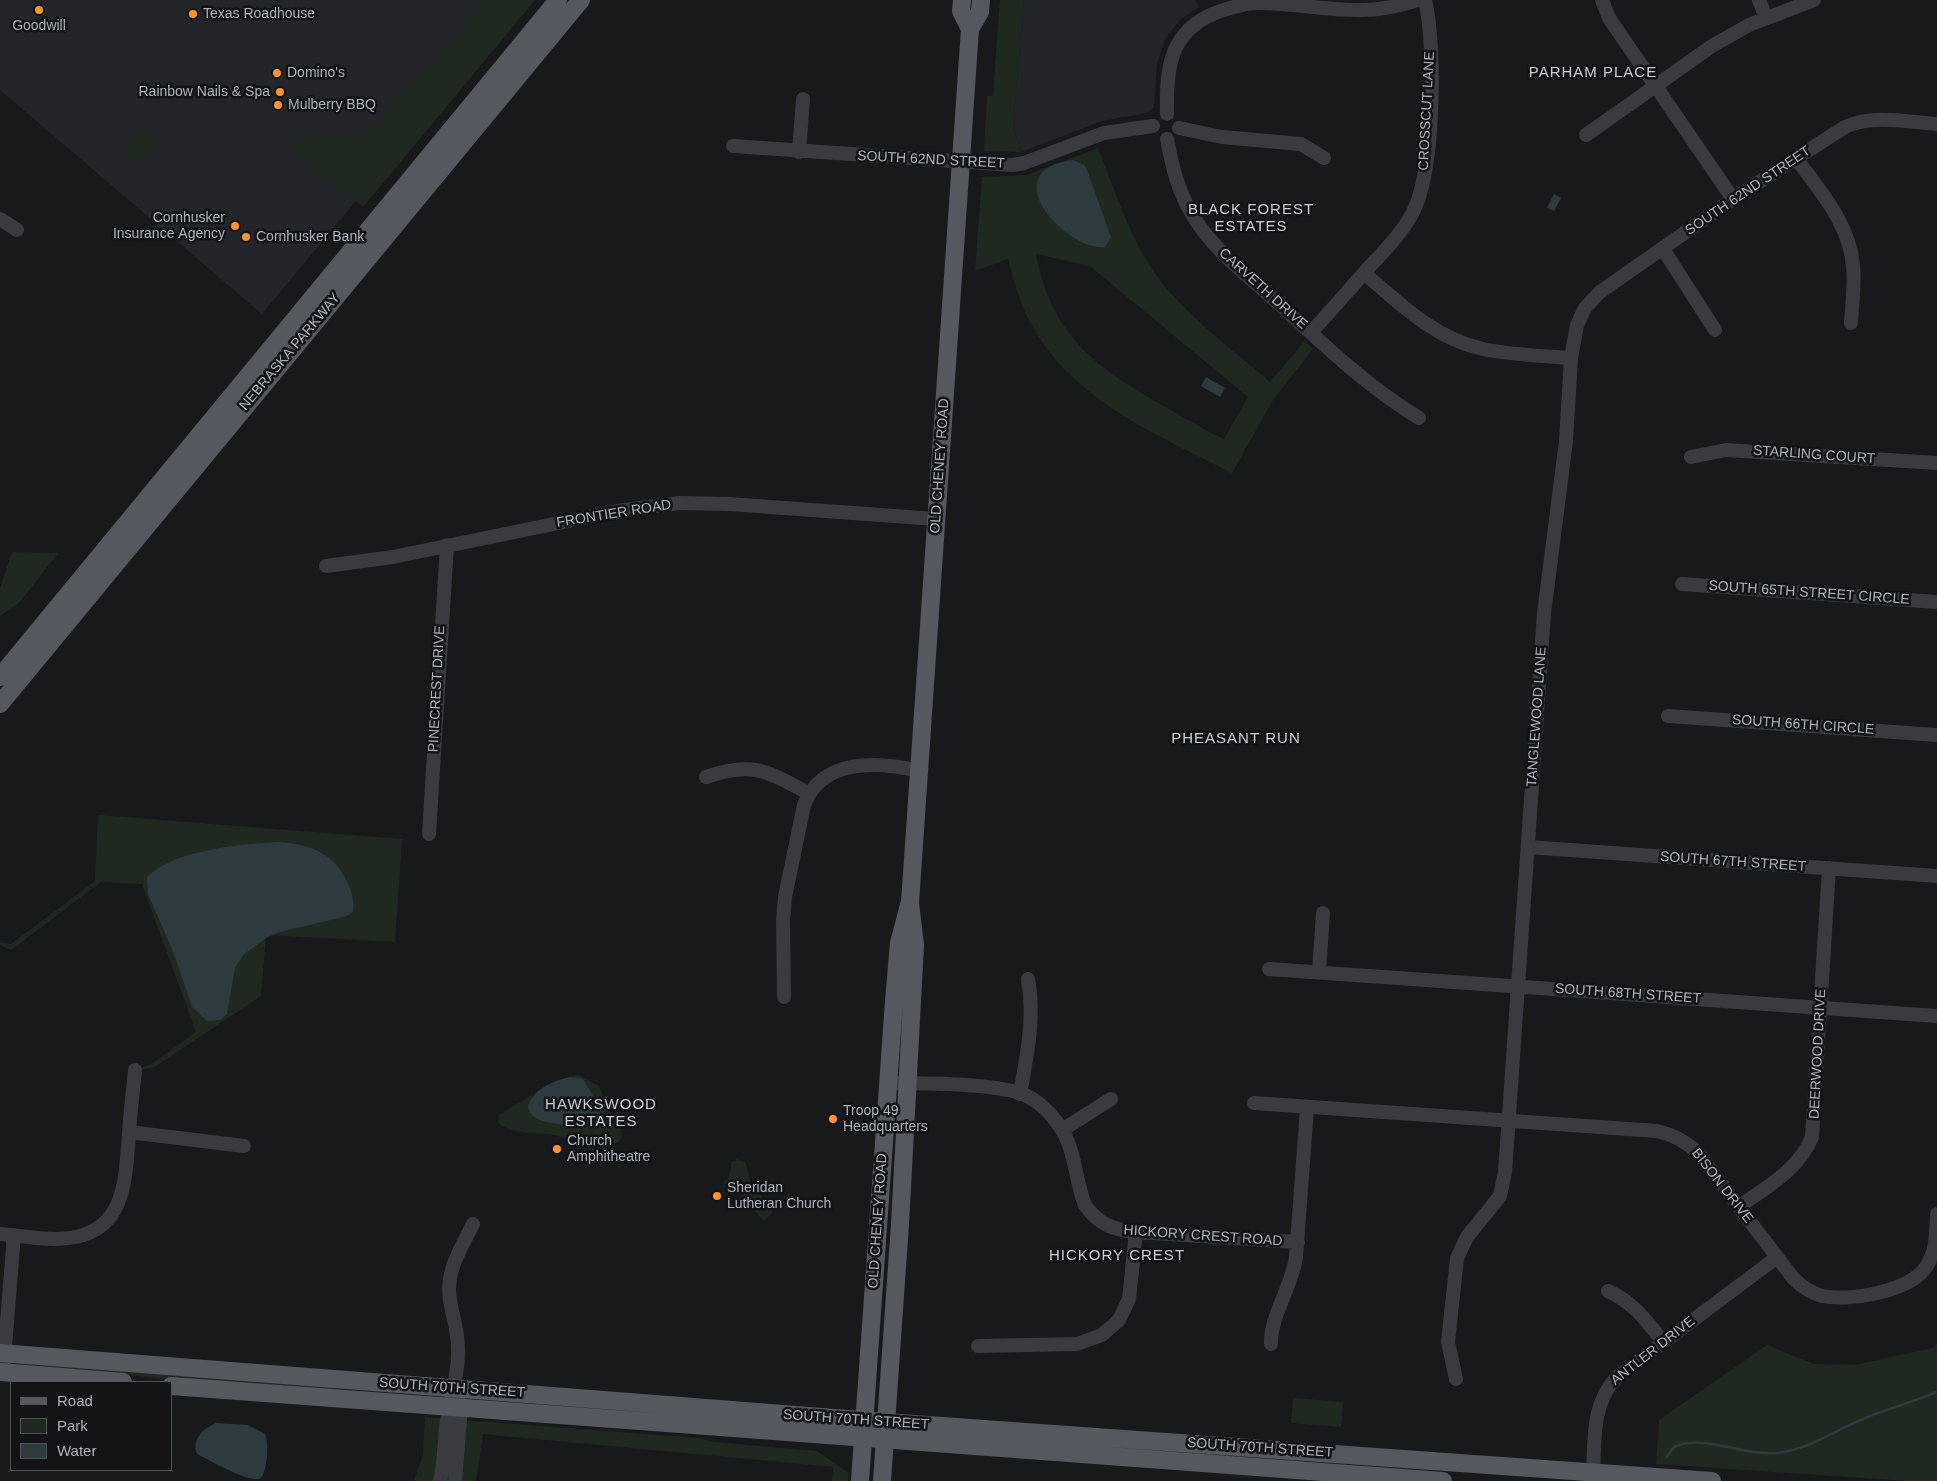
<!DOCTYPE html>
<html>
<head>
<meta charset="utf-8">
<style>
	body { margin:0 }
	#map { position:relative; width:1937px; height:1481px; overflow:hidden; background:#18191b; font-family:Arial,sans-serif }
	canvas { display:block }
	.legend { position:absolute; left:10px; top:1381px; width:162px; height:90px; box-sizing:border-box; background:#131316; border:1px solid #4f5358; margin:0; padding:6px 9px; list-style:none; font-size:15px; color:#aab2bb }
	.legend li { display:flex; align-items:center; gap:10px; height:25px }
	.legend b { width:25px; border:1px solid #4f5358 }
</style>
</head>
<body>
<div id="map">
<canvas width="1937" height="1481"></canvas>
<ul class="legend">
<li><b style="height:6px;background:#55595f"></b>Road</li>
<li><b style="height:14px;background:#202920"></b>Park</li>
<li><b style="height:14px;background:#2d3b40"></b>Water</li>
</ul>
</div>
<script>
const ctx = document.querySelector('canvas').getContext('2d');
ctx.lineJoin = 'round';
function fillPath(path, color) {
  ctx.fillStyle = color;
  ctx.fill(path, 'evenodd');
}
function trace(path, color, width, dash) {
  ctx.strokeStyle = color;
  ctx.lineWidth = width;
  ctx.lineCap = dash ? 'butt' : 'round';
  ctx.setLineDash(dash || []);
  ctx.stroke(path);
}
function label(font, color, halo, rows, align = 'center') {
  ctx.font = font + ' Arial,sans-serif';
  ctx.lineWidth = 5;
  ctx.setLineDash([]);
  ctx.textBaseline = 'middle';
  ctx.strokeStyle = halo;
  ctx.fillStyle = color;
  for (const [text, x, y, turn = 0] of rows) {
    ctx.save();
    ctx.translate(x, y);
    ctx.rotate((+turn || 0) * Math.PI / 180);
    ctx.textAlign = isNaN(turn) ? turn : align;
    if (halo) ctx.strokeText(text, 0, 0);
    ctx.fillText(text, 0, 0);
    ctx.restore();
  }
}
const built = new Path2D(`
	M 0,0 L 523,0 L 262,314 L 0,90 Z
	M 1024,0 L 1195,0 L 1199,7 L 1181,19 L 1165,39 L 1157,64 L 1154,107 L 1147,113 L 1102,121 L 1021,152 L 1013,126 Z`);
const green = new Path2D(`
	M 487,0 L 535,0 L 363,207 L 292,149 L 303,134 L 339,137 L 369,133 Z
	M 1000,0 L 1024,0 L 1013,126 L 1021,152 L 984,151 L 987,96 L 993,96 Z
	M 142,135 L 152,139 L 154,143 C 151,154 145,161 132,160 L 128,156 C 126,145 133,138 142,135 Z
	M 1098,148 C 1116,193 1130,240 1159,279 C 1187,316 1235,352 1270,382 L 1305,341 L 1313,349 L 1273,400 L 1232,473 C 1158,435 1069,399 1029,320 C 1019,301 1014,281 1008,259 L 975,271 L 982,177 L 1027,175 ZM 1036,254 L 1090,266 L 1248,397 L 1224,439 C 1205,431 1186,418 1167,408 C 1098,369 1051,336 1036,254 Z
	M 12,552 L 58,553 L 20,602 L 0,616 L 0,588 Z
	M 98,815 L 402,839 L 395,942 L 266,935 L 261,996 L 153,1068 L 135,1070 L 153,1063 L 196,1032 L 142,884 L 101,882 L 11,950 L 0,945 L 0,942 L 11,944 L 95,881 Z
	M 579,1075 L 599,1086 L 608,1110 L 620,1122 L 622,1137 C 618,1144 611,1148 603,1148 C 586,1147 570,1138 554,1135 C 538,1132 509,1135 498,1122 L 499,1115 L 502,1113 L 537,1092 L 531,1098 L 598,1105 C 588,1094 589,1079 570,1077 Z
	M 737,1159 L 746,1163 L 750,1181 L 773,1212 L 764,1221 L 740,1194 L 724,1183 L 729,1177 L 732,1162 Z
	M 1937,1344 L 1937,1481 L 1908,1481 L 1656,1464 L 1659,1420 L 1767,1345 L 1814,1364 L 1855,1365 L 1932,1348 Z
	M 14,1361 L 346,1388 L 310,1390 L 31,1368 Z
	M 1293,1398 L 1343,1402 L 1341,1427 L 1291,1423 Z
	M 425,1417 L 698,1438 L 713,1442 L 817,1451 L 849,1473 L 848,1481 L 832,1481 L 833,1467 L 483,1434 L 476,1481 L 414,1481 L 423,1455 Z`);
const water = new Path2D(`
	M 1073,160 L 1084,165 L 1087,170 L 1111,237 L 1105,247 C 1068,252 991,171 1073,160 Z
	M 1554,194 L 1561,198 L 1554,211 L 1547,208 Z
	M 1206,377 L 1225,388 L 1220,397 L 1201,386 Z
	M 278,842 C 307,844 331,851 345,878 C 351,889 355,900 353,912 L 347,916 L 280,932 L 268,937 L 244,954 L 235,968 L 227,1014 L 220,1020 L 207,1021 L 192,1007 L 173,951 L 148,894 L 147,877 C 173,850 242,844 278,842 Z
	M 570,1077 L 583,1079 L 601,1109 L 598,1118 L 590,1124 C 573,1124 534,1128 528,1108 C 530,1090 555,1080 570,1077 Z
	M 216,1423 L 248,1425 L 265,1434 C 269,1444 268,1471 260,1479 C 245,1481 211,1461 197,1454 C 191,1439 204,1428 216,1423 Z`);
const stream = new Path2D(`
	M 1667,1457 L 1674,1447 C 1705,1433 1749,1459 1784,1452 C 1813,1447 1838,1429 1865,1418 C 1889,1408 1914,1402 1937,1392`);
const minor = new Path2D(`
	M 1602,0 L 1609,18 L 1733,199
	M 1759,0 L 1766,18
	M 1167,114 C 1166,69 1169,32 1215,13 C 1229,8 1244,3 1259,3 C 1294,3 1328,11 1362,10 C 1382,10 1399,6 1418,0
	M 1179,128 L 1222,137 L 1301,144 L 1324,158
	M 1586,135 L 1712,46 L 1749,25 L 1814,0
	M 1167,139 C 1172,166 1178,191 1192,214 C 1212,249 1246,274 1276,301 C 1321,342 1366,386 1419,418
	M 733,146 L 1013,165 L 1024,163 L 1104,133 L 1153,126
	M 799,152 L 803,99
	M 1796,158 C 1819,190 1850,224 1853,266 C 1855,285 1852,304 1851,323
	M 0,219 L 17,230
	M 1663,249 L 1715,330
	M 1364,273 C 1400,304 1435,339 1483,349 C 1512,355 1542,356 1571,358
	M 1311,332 C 1329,313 1346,293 1364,273 C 1381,254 1400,236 1412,214 C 1435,172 1436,47 1425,0
	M 1691,457 L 1726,450 L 1937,463
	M 326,566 L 393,557 L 617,511 L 679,503 L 729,504 L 936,519
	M 1682,584 L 1937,602
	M 1668,716 L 1937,735
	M 706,777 C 753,761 767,771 808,793
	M 429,834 L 447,545
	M 1528,847 L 1937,876
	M 1269,969 L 1937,1016
	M 1319,972 L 1323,913
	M 784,997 L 783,920 L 785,897 L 804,805 C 822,758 878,761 919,771
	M 888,1083 C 921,1083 998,1083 1025,1095 C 1042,1103 1056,1119 1065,1135 C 1076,1157 1076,1183 1085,1205 C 1098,1224 1113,1230 1136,1232 L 1298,1242
	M 1020,1094 C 1027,1055 1035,1018 1028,979
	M 1254,1103 L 1657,1131 C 1674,1135 1686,1141 1698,1153 L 1793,1278 C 1801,1286 1811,1293 1822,1296 C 1850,1302 1910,1291 1926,1267 C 1937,1251 1936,1232 1937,1214
	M 1062,1130 L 1111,1099
	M 129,1132 L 244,1146
	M 1739,1207 C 1766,1187 1799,1170 1812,1137 L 1829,868
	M 0,1234 C 24,1236 52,1242 76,1237 C 127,1226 125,1176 129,1135 C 130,1113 133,1092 135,1070
	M 1608,1291 C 1633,1302 1646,1320 1663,1342
	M 1271,1344 C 1270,1316 1292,1287 1296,1257 L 1307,1108
	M 978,1346 L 1077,1344 L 1102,1335 L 1119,1320 L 1129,1299 L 1136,1232
	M 3,1372 L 14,1235
	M 1456,1379 L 1448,1342 L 1457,1258 L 1467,1237 L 1500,1196 L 1505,1172 L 1544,613 L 1566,441 L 1571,358 L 1577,325 L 1585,308 L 1600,292 L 1733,199 L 1845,127 C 1873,114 1907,122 1937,124
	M 440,1481 C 445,1461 444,1440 447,1420 C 451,1397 458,1376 458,1353 C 459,1334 453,1318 450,1300 C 445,1272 461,1248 473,1224
	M 455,1481 L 461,1408 L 458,1399
	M 1593,1481 C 1595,1444 1590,1405 1617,1377 L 1776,1258`);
const major = new Path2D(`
	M 962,0 L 961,11 L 970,29
	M 0,677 L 558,0
	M 0,704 L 581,0
	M 0,1353 L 886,1422 L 1712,1481
	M 0,1372 L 123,1382
	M 171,1386 L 1443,1481
	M 860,1481 L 894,1001 L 899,943 L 909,905
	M 882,1481 L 900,1224 L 915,945 L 910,903 L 970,29 L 980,12 L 981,0`);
const markers = [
	[39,10,5,"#ff942c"],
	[193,14,5,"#ff942c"],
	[277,73,5,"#ff942c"],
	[280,92,5,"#ff942c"],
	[278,105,5,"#ff942c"],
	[235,226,5,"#ff942c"],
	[246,237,5,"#ff942c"],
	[833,1119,5,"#ff942c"],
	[557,1149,5,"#ff942c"],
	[717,1196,5,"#ff942c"]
];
const poiNames = [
	["Texas Roadhouse",203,14],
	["Goodwill",39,26,"center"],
	["Domino's",287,73],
	["Rainbow Nails & Spa",270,92,"right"],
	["Mulberry BBQ",288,105],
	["Cornhusker",225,218,"right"],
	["Insurance Agency",225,234,"right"],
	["Cornhusker Bank",256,237],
	["Troop 49",843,1111],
	["Headquarters",843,1127],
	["Church",567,1141],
	["Amphitheatre",567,1157],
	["Sheridan",727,1188],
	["Lutheran Church",727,1204]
];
const streetNames = [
	["CROSSCUT LANE",1427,111,-87],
	["SOUTH 62ND STREET",931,160,3],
	["SOUTH 62ND STREET",1748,191,-34],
	["CARVETH DRIVE",1263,289,42],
	["NEBRASKA PARKWAY",290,352,-50],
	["STARLING COURT",1814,455,4],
	["OLD CHENEY ROAD",940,466,-86],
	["FRONTIER ROAD",614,514,-9],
	["SOUTH 65TH STREET CIRCLE",1809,593,4],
	["PINECREST DRIVE",437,689,-87],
	["TANGLEWOOD LANE",1537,717,-86],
	["SOUTH 66TH CIRCLE",1803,725,4],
	["SOUTH 67TH STREET",1733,862,4],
	["SOUTH 68TH STREET",1628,994,4],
	["DEERWOOD DRIVE",1818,1054,-87],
	["BISON DRIVE",1722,1186,52],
	["OLD CHENEY ROAD",878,1221,-86],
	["HICKORY CREST ROAD",1203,1236,4],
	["ANTLER DRIVE",1653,1351,-38],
	["SOUTH 70TH STREET",452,1388,4],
	["SOUTH 70TH STREET",856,1420,4],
	["SOUTH 70TH STREET",1260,1448,4]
];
const neighbourhoodNames = [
	["PARHAM PLACE",1593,73],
	["BLACK FOREST",1251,210],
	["ESTATES",1251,227],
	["PHEASANT RUN",1236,739],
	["HAWKSWOOD",601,1105],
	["ESTATES",601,1122],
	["HICKORY CREST",1117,1256]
];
fillPath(built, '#242528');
fillPath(green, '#202920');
fillPath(water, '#2d3b40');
trace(stream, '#2d3b40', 2.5);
trace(minor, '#393b40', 14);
trace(major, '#55595f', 18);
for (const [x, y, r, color] of markers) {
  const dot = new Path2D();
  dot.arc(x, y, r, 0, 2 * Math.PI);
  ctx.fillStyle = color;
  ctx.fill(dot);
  trace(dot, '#131316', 2);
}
label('14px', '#aab2bb', '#131316', poiNames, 'left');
label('14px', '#aab2bb', '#131316', streetNames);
ctx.letterSpacing = '1px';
label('15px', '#cbd0d7', '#131316', neighbourhoodNames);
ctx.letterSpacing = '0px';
</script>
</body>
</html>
